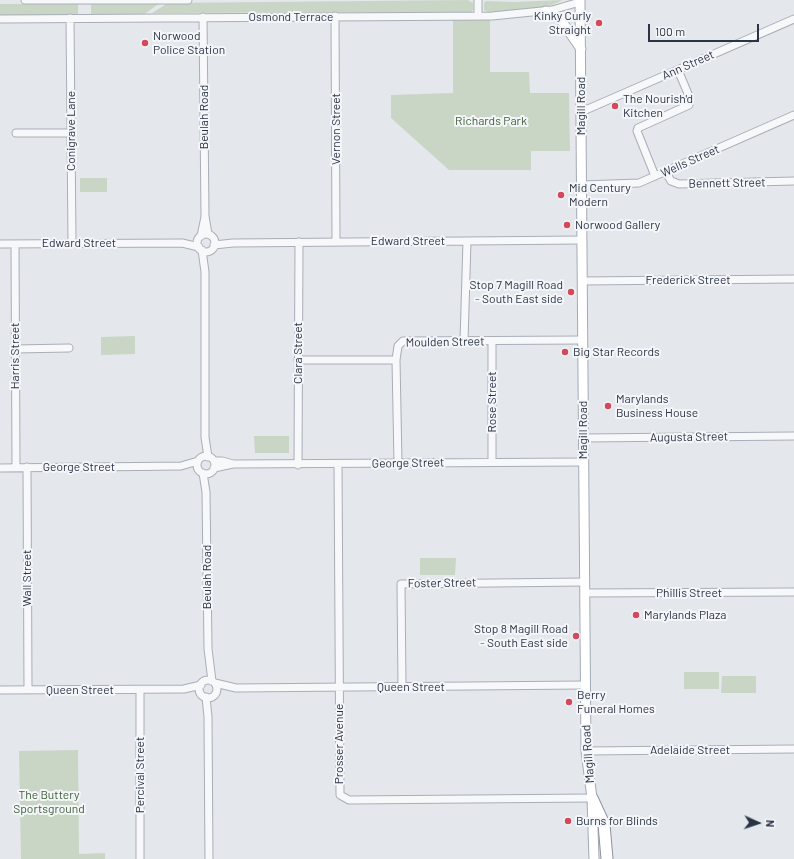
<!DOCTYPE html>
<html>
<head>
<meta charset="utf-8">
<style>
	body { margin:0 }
	#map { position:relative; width:794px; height:859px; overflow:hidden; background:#e4e7ec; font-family:Barlow,sans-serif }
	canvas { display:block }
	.north { position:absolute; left:738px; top:803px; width:40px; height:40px; -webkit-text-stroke:3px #f4f6f9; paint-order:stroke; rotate:93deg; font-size:11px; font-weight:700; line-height:16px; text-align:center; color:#2b3445 }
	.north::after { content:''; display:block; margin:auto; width:14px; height:18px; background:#2b3445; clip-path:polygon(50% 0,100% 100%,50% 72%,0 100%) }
	.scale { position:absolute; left:648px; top:24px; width:111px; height:18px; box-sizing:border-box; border:2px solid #2b3445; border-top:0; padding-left:5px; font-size:12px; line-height:14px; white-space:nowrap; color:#2b3445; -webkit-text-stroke:3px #f4f6f9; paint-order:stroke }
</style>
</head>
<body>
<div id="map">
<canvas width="794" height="859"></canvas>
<div class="north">N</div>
<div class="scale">100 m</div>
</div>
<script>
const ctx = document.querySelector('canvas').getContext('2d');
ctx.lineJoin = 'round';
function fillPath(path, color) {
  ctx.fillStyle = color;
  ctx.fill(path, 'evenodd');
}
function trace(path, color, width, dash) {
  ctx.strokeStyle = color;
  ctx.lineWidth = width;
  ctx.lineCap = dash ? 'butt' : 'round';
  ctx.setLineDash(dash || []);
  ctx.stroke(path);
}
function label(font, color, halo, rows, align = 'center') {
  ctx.font = font + ' Barlow,sans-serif';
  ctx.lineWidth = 4;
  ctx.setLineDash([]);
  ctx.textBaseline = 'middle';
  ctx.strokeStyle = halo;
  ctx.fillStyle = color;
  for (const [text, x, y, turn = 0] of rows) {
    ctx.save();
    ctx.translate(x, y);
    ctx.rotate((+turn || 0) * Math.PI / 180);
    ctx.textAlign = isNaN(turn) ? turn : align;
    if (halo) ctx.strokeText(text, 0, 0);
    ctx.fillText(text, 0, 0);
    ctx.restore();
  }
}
const green = new Path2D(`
	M 468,0 L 473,3 L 473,10 L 471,12 L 152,13 L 168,3 Z
	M 563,0 C 540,12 512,11 488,12 L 484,10 L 484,3 L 486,1 L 514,2 Z
	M 160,3 L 143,15 L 91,15 L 91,4 Z
	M 0,4 L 78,4 L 78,15 L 0,16 Z
	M 490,16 L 490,72 L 529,72 L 530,93 L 569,93 L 570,151 L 531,151 L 531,170 L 449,170 L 391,118 L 391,95 L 453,93 L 453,17 Z
	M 80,178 L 107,178 L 107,192 L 80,192 Z
	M 135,336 L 135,354 L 101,355 L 101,337 Z
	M 254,436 L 289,436 L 289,453 L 255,453 Z
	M 420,558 L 456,558 L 455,575 L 420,575 Z
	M 684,672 L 719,672 L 719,689 L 684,689 Z
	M 722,676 L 756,676 L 756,693 L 721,693 Z
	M 78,750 L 79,854 L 105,853 L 105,859 L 21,859 L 19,751 Z`);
const minor = new Path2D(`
	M 25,0 L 188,0
	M 478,0 L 478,16
	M 335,16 L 336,241
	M 203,17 L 205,216 L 208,234
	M 70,18 L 72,243
	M 0,19 L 492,16 L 552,10 L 580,2
	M 581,112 L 794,19
	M 16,133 L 71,133
	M 665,171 L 671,181 L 679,184 L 794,181
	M 655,176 L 637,131 L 638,128 L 689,105 L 689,96 L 678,70
	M 582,185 L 639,183 L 794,115
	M197 243a9 9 0 1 1 18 0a9 9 0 1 1-18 0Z
	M 201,236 L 205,217
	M 0,244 L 182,243 L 199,247
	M 15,244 L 16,467
	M 214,245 L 233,243 L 582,240
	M 202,250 L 205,272 L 205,437 L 208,457
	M 582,281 L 794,279
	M 464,341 L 467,241
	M 492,341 L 492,462
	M 15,349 L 69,348
	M 298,360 L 396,360 L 398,346 L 403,341 L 583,340
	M 396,360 L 398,463
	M 584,438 L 794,436
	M197 465a9 9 0 1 1 18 0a9 9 0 1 1-18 0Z
	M 214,461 L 222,461 L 233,464
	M 338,464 L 340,795 L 349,800 L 592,798
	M 298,465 L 299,242
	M 27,467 L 28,689
	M 0,468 L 181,466 L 198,461
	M 214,468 L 233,464 L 584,462
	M 203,473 L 206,492 L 208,649 L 212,681
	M 585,593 L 794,592
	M199 689a9 9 0 1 1 18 0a9 9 0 1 1-18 0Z
	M 215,683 L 236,688 L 585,685
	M 402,687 L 401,584 L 585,582
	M 0,690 L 184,689 L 201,685
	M 206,697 L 208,717 L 209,859
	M 586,751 L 794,749
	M 140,859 L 140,690`);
const major = new Path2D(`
	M 580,0 L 586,751 L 592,798 L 594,859
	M 546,11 L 559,17 L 581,49`);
const highway = new Path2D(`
	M 592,798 L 604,824 L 607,859`);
const markers = [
	[599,23,4,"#d1495b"],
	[145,43,4,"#d1495b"],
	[615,106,4,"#d1495b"],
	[561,195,4,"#d1495b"],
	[567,225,4,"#d1495b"],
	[571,292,4,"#d1495b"],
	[565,352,4,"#d1495b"],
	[608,406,4,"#d1495b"],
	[636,615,4,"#d1495b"],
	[576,636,4,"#d1495b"],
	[569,702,4,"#d1495b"],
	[568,821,4,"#d1495b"]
];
const poiNames = [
	["Kinky Curly",591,16,"right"],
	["Straight",591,30,"right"],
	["Norwood",153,36],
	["Police Station",153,50],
	["The Nourish'd",623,99],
	["Kitchen",623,113],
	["Mid Century",569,188],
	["Modern",569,202],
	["Norwood Gallery",575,225],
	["Stop 7 Magill Road",563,285,"right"],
	["- South East side",563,299,"right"],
	["Big Star Records",573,352],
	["Marylands",616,399],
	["Business House",616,413],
	["Marylands Plaza",644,615],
	["Stop 8 Magill Road",568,629,"right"],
	["- South East side",568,643,"right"],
	["Berry",577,695],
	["Funeral Homes",577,709],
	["Burns for Blinds",576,821]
];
const streetNames = [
	["Osmond Terrace",291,17],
	["Ann Street",688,65,-24],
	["Magill Road",581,106,-90],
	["Beulah Road",204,117,-90],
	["Vernon Street",336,129,-90],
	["Conigrave Lane",71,131,-90],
	["Wells Street",690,161,-24],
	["Bennett Street",727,183,-1],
	["Edward Street",408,241],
	["Edward Street",79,243],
	["Frederick Street",688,280],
	["Moulden Street",445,342,-1],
	["Clara Street",298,353,-90],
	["Harris Street",15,356,-90],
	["Rose Street",492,402,-90],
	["Magill Road",583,430,-90],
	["Augusta Street",689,437,-1],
	["George Street",408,463,-1],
	["George Street",79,467],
	["Beulah Road",207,577,-90],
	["Wall Street",27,578,-90],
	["Foster Street",442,583,-1],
	["Phillis Street",689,593],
	["Queen Street",411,687],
	["Queen Street",80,690],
	["Prosser Avenue",339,744,-90],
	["Adelaide Street",690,750],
	["Magill Road",588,754,-94],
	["Percival Street",140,775,-90]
];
const parkNames = [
	["Richards Park",491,121],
	["The Buttery",49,795],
	["Sportsground",49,809]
];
fillPath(green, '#c9d6c5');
trace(minor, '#a9aeb7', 9);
trace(major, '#a3abb8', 11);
trace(highway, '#8b94a3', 13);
trace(minor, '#f7f8fa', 7);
trace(major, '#fff', 9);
trace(highway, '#fff', 11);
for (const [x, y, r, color] of markers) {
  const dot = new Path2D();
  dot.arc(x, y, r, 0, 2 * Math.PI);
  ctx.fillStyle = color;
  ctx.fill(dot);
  trace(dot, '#f4f6f9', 1.5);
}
label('12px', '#2b3445', '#f4f6f9', poiNames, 'left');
label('12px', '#2b3445', '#f4f6f9', streetNames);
label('12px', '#3f6138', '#f4f6f9', parkNames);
</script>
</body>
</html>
